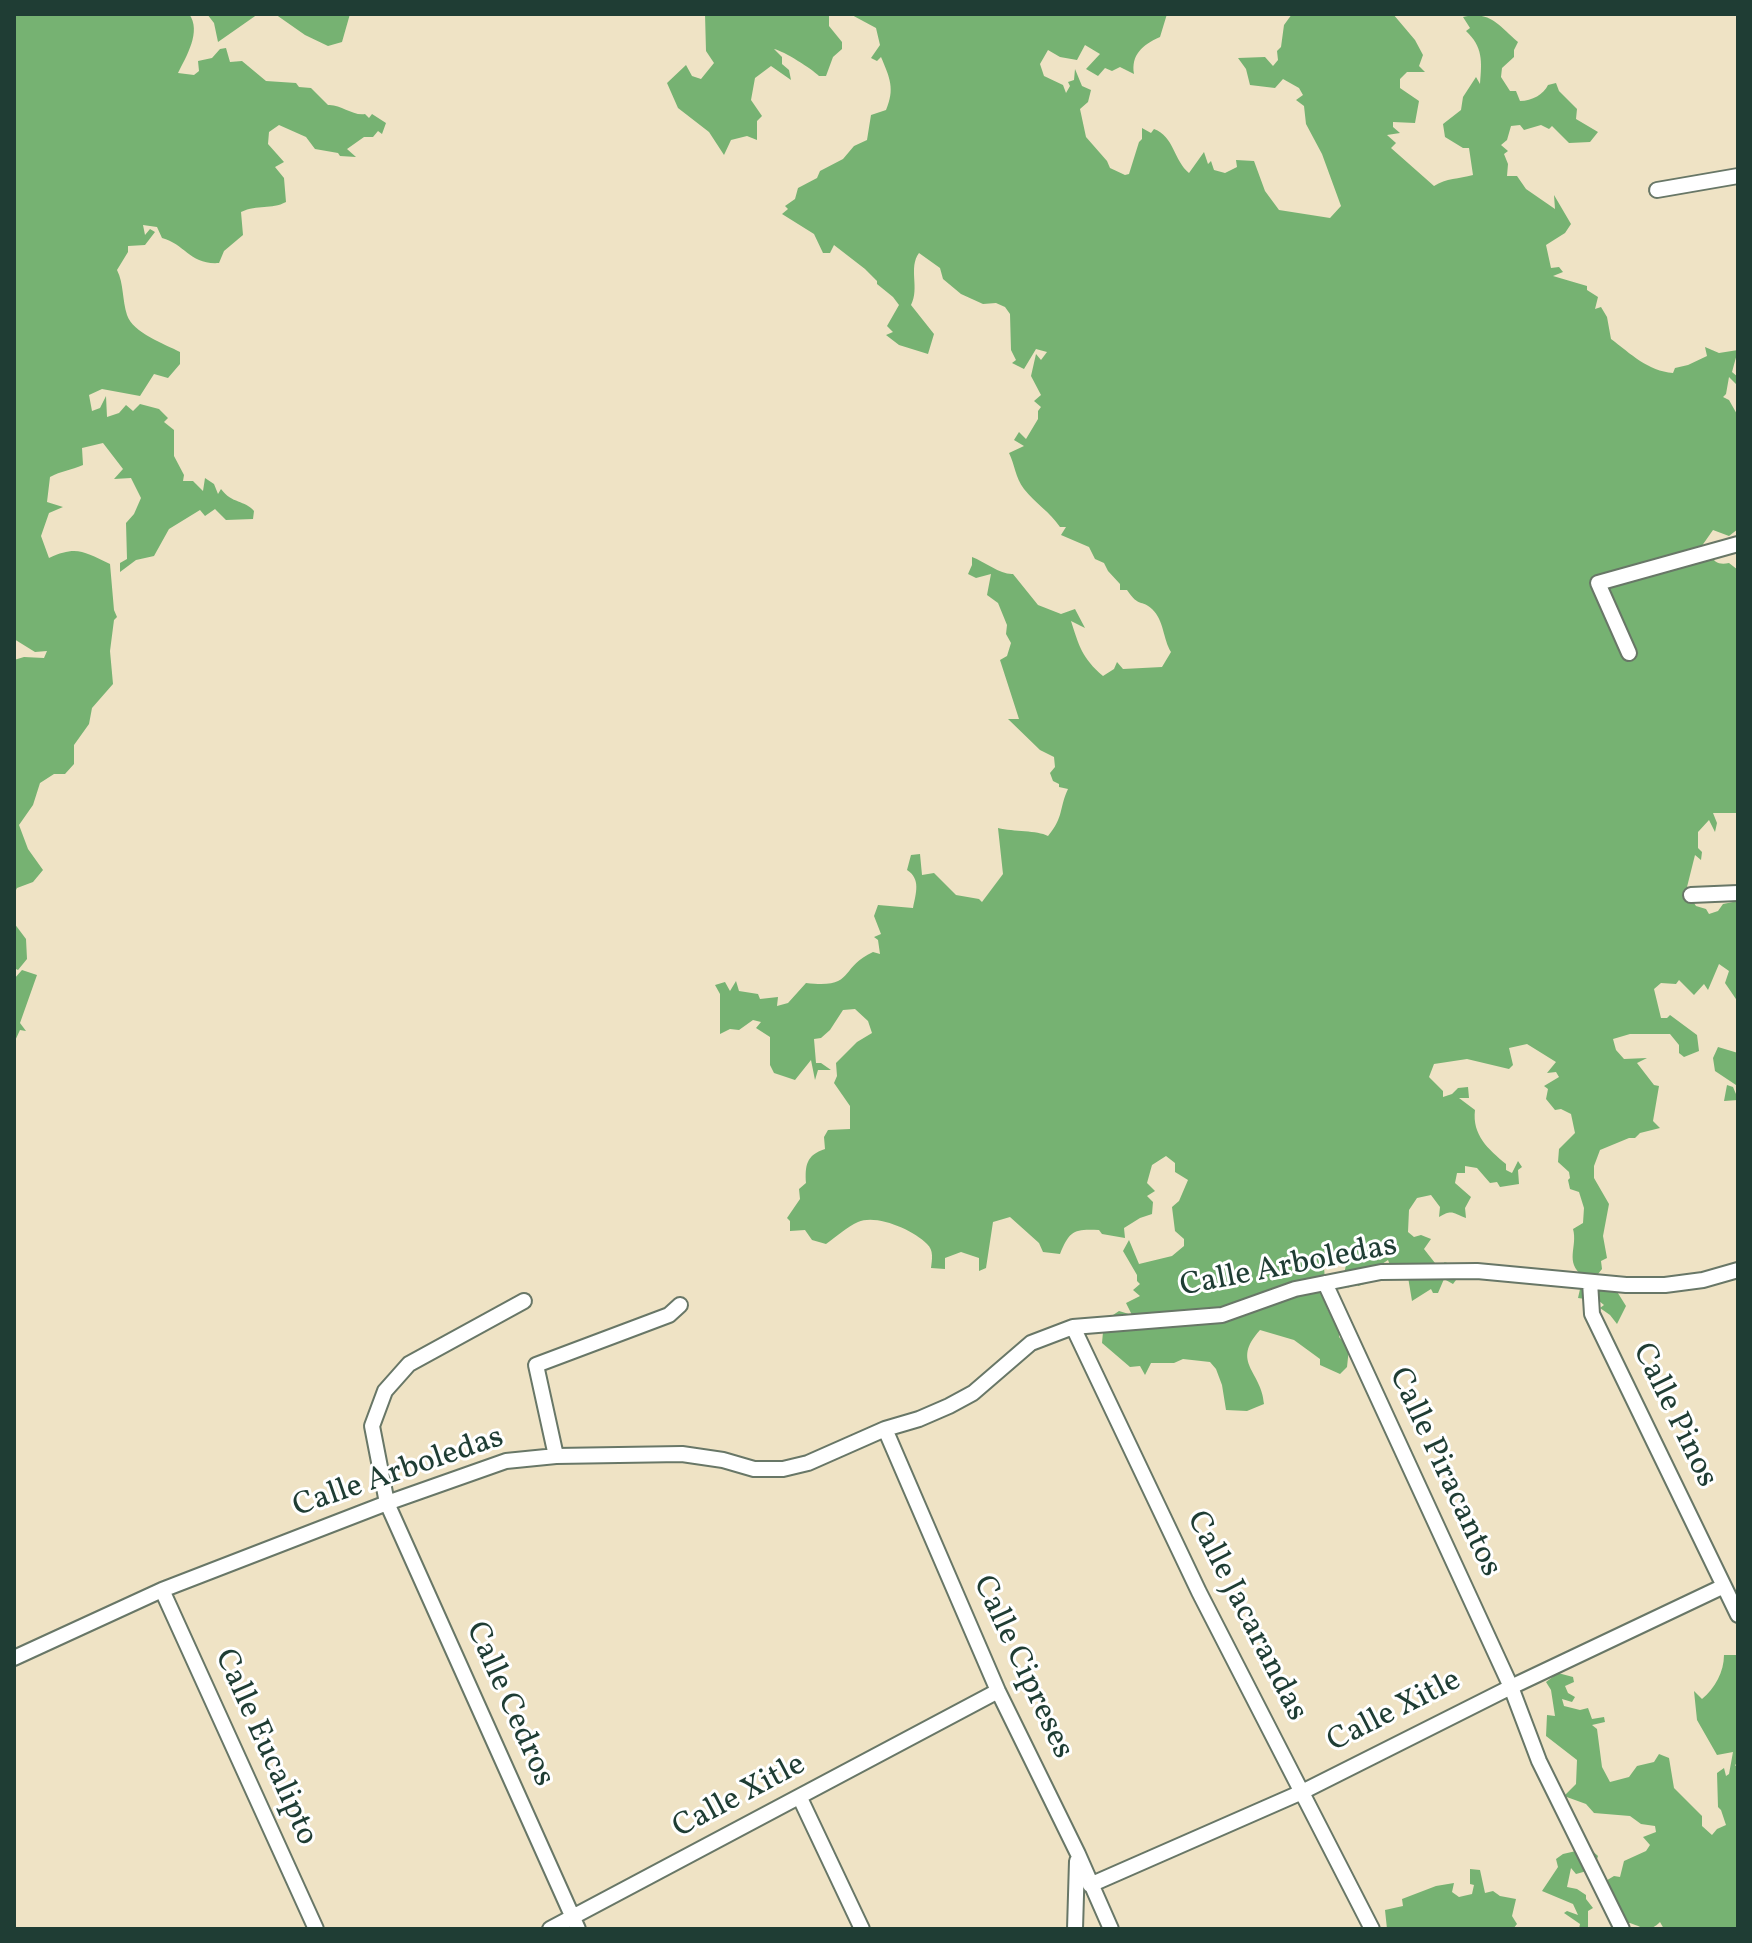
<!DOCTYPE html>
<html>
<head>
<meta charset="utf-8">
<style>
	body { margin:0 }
	#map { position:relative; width:1752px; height:1943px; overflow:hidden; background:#efe3c5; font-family:Vollkorn,serif }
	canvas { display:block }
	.frame { position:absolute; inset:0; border:16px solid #1f3d34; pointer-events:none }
</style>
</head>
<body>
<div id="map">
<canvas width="1752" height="1943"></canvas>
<div class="frame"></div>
</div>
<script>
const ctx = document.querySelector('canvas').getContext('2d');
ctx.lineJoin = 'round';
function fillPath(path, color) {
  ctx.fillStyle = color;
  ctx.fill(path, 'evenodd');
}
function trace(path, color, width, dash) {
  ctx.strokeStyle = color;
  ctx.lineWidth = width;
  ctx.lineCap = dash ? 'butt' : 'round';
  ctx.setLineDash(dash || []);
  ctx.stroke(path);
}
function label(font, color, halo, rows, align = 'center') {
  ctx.font = font + ' Vollkorn,serif';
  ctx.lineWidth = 6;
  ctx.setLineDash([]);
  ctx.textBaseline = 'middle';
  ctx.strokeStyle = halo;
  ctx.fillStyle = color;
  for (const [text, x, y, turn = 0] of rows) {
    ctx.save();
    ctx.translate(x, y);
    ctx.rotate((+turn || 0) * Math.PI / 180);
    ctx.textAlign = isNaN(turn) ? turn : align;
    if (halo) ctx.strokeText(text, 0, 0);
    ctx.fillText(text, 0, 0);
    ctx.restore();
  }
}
const forest = new Path2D(`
	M 14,14 L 189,14 C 202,31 186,57 178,73 L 194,75 L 199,71 L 198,61 L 212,58 L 220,49 L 226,48 L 230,62 L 242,61 L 266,81 L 296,83 L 299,87 L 311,88 L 328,105 C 341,104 352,116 365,114 L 369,118 L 372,114 L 386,123 L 382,134 L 378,131 L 373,137 L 364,137 L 347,149 L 356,157 L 340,156 L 338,153 L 315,149 L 306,137 L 279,125 L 269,132 L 268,144 L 284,162 L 275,167 L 284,178 L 286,202 C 271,210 258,204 241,212 L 243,235 L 224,251 L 219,263 C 190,265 185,244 162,238 L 157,227 L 143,225 L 145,235 L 150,229 L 155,232 L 145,245 L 128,246 L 128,252 L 117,270 C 124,284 122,300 127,315 C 133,333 165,344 180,352 L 180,364 L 168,378 L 154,374 L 140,396 L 102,389 L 89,395 L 92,411 L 100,408 L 106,396 L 107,417 L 119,413 L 126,405 L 133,411 L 140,404 L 159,409 L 168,418 L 164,422 L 174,430 L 174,456 L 184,475 L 183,481 L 193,481 L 203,491 L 205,478 L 214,484 L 218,494 L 221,489 C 232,504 245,500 254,511 L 253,519 L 226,520 L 215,509 L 205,516 L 200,510 L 169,529 L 154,556 L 136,560 L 120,572 L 120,563 L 127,559 L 126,523 L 134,514 L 141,498 L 131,478 L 114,479 L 123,469 L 103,443 L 82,448 L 83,465 C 71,470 61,471 50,477 L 47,502 L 63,507 L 49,513 L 41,536 L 49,558 C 77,545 84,552 110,564 L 114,610 L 117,617 L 114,620 L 110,651 L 113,684 L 92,708 L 89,724 L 74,745 L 74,764 L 65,774 L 54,774 L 40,783 L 33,805 L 19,825 L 28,849 L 43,870 L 33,882 L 17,888 L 14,894 L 14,660 L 24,657 L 44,658 L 47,651 L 35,652 L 14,639 Z
	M 207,14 L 258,14 L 218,42 L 214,23 Z
	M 275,14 L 350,14 L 342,42 L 328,46 L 305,35 Z
	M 705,14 L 829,14 L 829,26 L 842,42 L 842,49 L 833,57 L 826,76 L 819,76 C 812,69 784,51 774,49 L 782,57 L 782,64 L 789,70 L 791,80 L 771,66 L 755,78 L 751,100 L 762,116 L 757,121 L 757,140 L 747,136 L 731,140 L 724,155 L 709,132 L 678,108 L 667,83 L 686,65 L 692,76 L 701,79 L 714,63 L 706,51 Z
	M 850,14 L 1167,14 L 1160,37 C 1142,45 1131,55 1134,74 L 1120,67 L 1112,71 L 1105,68 L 1098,76 L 1086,69 L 1100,54 L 1085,45 L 1077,60 L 1060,57 L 1048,50 L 1040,64 L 1044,76 L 1063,85 L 1066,93 L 1070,86 L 1068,82 L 1074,80 L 1075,69 L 1082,86 L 1091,90 L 1088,102 L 1080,109 L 1086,137 L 1107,161 L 1110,168 L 1125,175 L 1129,174 L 1139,142 L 1142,139 L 1142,128 L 1151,133 L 1154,129 C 1174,136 1174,161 1189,173 L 1204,152 L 1208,164 L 1211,161 L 1214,170 L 1225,173 L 1237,167 L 1236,160 L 1254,161 L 1265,191 L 1279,210 L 1330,218 L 1341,206 L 1322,154 L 1306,124 L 1304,106 L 1296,100 L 1303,95 L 1299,88 L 1283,79 L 1275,88 L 1250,85 L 1246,69 L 1238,58 L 1265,57 L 1273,66 L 1278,60 L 1277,51 L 1281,47 L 1284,25 L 1292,14 L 1393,14 L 1415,40 L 1423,55 L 1419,66 L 1425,72 L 1407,72 L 1400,79 L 1400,88 L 1419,101 L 1415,123 L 1393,122 L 1393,127 L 1400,133 L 1387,135 L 1396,143 L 1391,148 L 1434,186 C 1446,178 1459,179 1473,175 L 1469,148 L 1463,148 L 1445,137 L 1443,124 L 1461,110 L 1463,97 L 1476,77 L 1480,84 C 1482,61 1483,47 1466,31 L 1470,28 L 1463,17 C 1491,11 1497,24 1518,42 L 1514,50 L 1514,57 L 1502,68 L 1501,77 L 1510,91 L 1516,91 L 1520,101 C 1532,101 1544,94 1548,85 L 1556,83 L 1559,91 L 1577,109 L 1576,119 L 1598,132 L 1590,142 L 1569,143 L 1552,126 L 1549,129 L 1541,125 L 1524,130 L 1520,125 L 1511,126 L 1507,140 L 1501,145 L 1508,151 L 1504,154 L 1508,164 L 1507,176 L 1517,176 L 1526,189 L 1555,209 L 1554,195 L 1571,224 L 1565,233 L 1546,245 L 1551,268 L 1559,267 L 1563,272 L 1553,276 L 1587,286 L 1587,290 L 1598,297 L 1595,309 L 1601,307 L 1607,317 L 1611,339 C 1631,354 1648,371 1673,373 L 1675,368 L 1688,365 L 1707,356 L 1705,347 L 1719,353 L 1738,350 L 1732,372 L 1738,377 L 1738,386 L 1729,377 L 1726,394 L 1723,397 L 1729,400 L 1738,416 L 1738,529 L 1729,536 L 1713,530 L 1699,550 L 1710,554 C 1714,563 1720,565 1729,563 L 1738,570 L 1738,813 L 1713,813 L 1717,823 L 1715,832 L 1709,820 L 1698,832 L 1698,848 L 1702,852 L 1701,860 L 1695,855 L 1686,891 L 1696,906 L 1706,909 L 1709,914 L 1718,911 L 1723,904 L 1733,902 L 1732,898 L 1738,896 L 1738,1002 L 1725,983 L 1729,971 L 1719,964 L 1708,990 L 1704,984 L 1694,995 L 1679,980 L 1676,984 L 1661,983 L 1654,989 L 1661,1018 L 1667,1018 L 1670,1015 L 1697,1035 L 1699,1051 L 1684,1057 L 1679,1053 L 1679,1045 L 1670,1034 L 1630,1034 L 1613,1039 L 1616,1050 L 1624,1059 L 1647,1058 L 1637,1063 L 1654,1085 L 1659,1086 L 1653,1121 L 1660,1128 L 1640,1133 L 1635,1138 L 1629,1138 L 1600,1150 L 1594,1166 L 1594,1178 L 1609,1204 L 1603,1236 L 1607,1258 L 1601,1261 L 1602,1269 L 1598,1274 L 1592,1273 L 1590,1285 L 1616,1290 L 1626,1306 L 1617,1324 L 1610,1315 L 1600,1308 L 1604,1305 L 1599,1301 L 1578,1298 L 1583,1276 C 1564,1262 1578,1247 1573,1229 L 1583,1223 L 1584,1208 L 1579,1192 L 1570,1189 L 1568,1180 L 1570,1178 L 1569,1172 L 1558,1162 L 1559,1149 L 1575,1133 L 1571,1114 L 1561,1109 L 1555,1110 L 1546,1099 L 1548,1089 L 1544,1086 L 1559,1077 L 1556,1072 L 1547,1073 L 1556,1062 L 1527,1044 L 1509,1048 L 1513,1065 L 1509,1069 L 1467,1059 L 1434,1064 L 1429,1077 L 1443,1091 L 1443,1097 L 1452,1094 L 1458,1088 L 1468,1087 L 1469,1098 L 1459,1098 L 1475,1110 C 1472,1135 1488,1149 1506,1164 L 1506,1170 L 1512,1173 L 1518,1161 L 1522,1167 L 1518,1170 L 1519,1184 L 1500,1187 L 1497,1182 L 1490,1183 L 1477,1168 L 1465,1166 L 1465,1173 L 1457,1173 L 1455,1183 L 1471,1197 L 1465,1208 L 1466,1218 C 1453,1213 1452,1209 1439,1217 L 1440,1207 L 1431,1195 L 1417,1198 L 1409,1210 L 1408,1232 L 1414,1237 L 1421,1235 L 1431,1239 L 1424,1249 L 1435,1263 L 1451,1274 L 1444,1262 L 1458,1266 L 1459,1276 L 1453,1284 L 1444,1279 L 1438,1293 L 1433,1293 L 1431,1289 L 1412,1301 L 1408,1277 L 1399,1278 L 1396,1280 L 1388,1260 L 1382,1264 L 1386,1274 L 1375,1276 L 1371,1282 L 1358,1286 L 1354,1279 L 1348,1288 L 1344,1274 L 1346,1265 L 1328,1263 L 1324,1267 L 1327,1308 L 1339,1331 L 1339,1337 L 1349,1348 L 1347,1367 L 1340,1374 L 1320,1365 L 1320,1359 L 1294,1340 L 1260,1330 C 1230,1363 1262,1371 1264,1404 L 1247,1411 L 1226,1410 L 1222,1385 L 1216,1369 L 1210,1362 L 1183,1359 L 1174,1363 L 1151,1363 L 1145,1375 L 1140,1366 L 1130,1367 L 1102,1343 L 1104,1321 L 1119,1311 L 1132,1315 L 1126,1303 L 1140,1296 L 1133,1290 L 1140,1284 L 1137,1281 L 1137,1275 L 1123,1251 L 1129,1240 L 1139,1264 L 1172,1256 L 1184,1246 L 1184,1239 L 1175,1231 L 1172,1207 L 1179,1201 L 1188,1180 L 1175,1172 L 1175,1163 L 1166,1156 L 1152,1165 L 1147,1183 L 1155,1191 L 1147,1196 L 1153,1202 L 1152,1214 L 1140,1218 L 1124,1228 L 1125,1238 L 1102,1234 L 1099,1230 C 1074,1229 1070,1230 1060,1254 L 1043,1252 L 1039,1243 L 1010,1217 L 993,1222 L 986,1268 L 979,1271 L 979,1258 L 961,1252 L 945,1258 L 945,1269 L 931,1268 C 932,1260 934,1250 927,1244 C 913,1230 877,1214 858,1222 C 847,1227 836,1237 826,1244 L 812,1240 L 805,1230 L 790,1231 L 790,1221 L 787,1218 L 800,1199 L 799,1189 L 806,1183 C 805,1166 806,1155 825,1149 L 824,1137 L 828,1130 L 850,1129 L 850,1106 L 834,1083 L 837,1076 L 836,1063 L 857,1042 L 872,1033 L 868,1021 L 855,1009 L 843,1010 L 830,1030 L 821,1038 L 814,1039 L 816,1063 L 821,1063 L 831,1070 L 818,1070 L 815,1080 L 811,1060 L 795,1080 L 774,1073 L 770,1065 L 770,1037 L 756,1028 L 761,1022 L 753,1020 L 739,1030 L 730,1029 L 720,1034 L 720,994 L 715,985 L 725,982 L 730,991 L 736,981 L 739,991 L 758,994 L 760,999 L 778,997 L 777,1006 L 788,1003 L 806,983 C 856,989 838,968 873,952 L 880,954 L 878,940 L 874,937 L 881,934 L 874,916 L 878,905 L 913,908 C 916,893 921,879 907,870 L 911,855 L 920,854 L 922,875 L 934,873 L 956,895 L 979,899 L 982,902 L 1003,874 L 998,828 C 1014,832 1037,830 1048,836 C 1064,817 1059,808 1068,789 L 1059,787 L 1059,784 L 1053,781 L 1050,773 L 1055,767 L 1054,757 L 1040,750 L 1008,719 L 1019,719 L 1000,660 L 1007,656 L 1011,643 L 1006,634 L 1007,625 L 998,603 L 987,595 L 991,574 L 976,578 L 968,574 L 972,565 L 972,557 C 985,562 1001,575 1013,574 L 1038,605 L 1061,614 L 1075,609 L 1085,628 L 1071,621 C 1079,646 1082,658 1103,676 L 1114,669 L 1117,662 L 1123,669 L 1162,667 L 1171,652 C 1163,639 1164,620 1152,609 C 1141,599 1139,608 1127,590 L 1120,590 L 1120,584 L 1108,571 L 1104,563 L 1095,559 L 1089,547 L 1061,535 L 1066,527 L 1060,527 C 1050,512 1035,503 1024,489 C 1015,477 1015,465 1009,453 L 1024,446 L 1014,440 L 1019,432 L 1026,439 L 1038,419 L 1038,411 L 1041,407 L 1034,401 L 1041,395 L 1031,376 L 1036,354 L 1041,360 L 1047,352 L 1036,349 L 1024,369 L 1012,363 L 1016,360 L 1011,350 L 1010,314 L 1005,307 L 996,303 L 983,304 L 961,294 L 943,279 L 940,268 L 919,253 C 908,268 920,288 911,305 L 934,334 L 928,354 L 899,345 L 886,335 L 893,332 L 887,326 L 899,305 L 893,297 L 877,284 L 877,281 L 865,269 L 834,245 L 830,253 L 823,253 L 814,234 L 782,214 L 788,209 L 785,206 L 795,199 L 798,188 L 817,178 L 820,171 L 843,159 L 854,146 L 867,140 L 871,115 L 886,110 C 895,89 890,78 881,57 L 877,61 L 871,58 L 880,45 L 876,28 Z
	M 14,923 L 26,939 L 27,959 L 18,970 L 14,968 Z
	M 22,970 L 37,975 L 20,1023 L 26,1031 L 20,1030 L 14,1043 L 14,979 Z
	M 1718,1047 L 1738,1053 L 1738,1100 L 1724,1101 L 1727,1085 L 1733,1087 L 1736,1094 L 1736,1085 L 1715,1071 L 1713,1058 Z
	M 1724,1655 L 1738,1655 L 1738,1763 L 1735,1765 L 1738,1768 L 1738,1929 L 1664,1929 L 1660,1922 C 1648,1934 1643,1927 1630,1923 C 1628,1923 1618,1924 1616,1924 L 1604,1882 L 1614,1876 L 1620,1877 L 1624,1861 L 1646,1851 L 1650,1845 L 1643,1837 L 1656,1832 L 1655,1826 L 1641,1824 L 1630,1816 L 1594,1813 L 1586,1804 L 1564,1796 L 1576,1784 L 1577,1760 L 1546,1736 L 1547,1715 L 1555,1716 L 1551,1690 L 1546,1682 L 1558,1673 L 1573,1677 L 1574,1682 L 1565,1686 L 1568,1693 L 1575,1697 L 1572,1702 L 1562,1699 L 1564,1706 L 1580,1710 L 1588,1708 L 1592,1719 L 1604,1717 L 1605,1722 L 1592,1725 L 1597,1729 L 1602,1767 L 1610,1782 L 1629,1777 L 1637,1766 L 1654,1762 L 1659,1754 L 1669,1758 L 1674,1788 L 1702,1816 L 1702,1826 L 1712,1835 L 1717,1829 L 1726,1825 L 1721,1810 L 1718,1807 L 1717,1773 L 1724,1768 L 1726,1776 L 1729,1774 L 1733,1752 L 1717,1755 L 1697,1720 L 1694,1691 L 1702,1699 C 1715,1688 1724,1672 1724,1655 Z
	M 1589,1848 L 1598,1856 L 1594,1869 L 1576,1874 L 1571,1868 L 1567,1887 L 1577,1889 L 1586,1895 L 1586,1899 L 1593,1908 L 1588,1911 L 1588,1929 L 1579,1929 L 1580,1924 L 1564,1913 L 1567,1911 L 1578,1915 L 1573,1904 L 1542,1891 L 1558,1867 L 1556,1859 L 1563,1854 Z
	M 1470,1869 L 1480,1870 L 1485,1893 L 1493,1891 L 1500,1896 L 1516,1899 L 1512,1916 L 1517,1924 L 1513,1929 L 1387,1929 L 1385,1910 L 1403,1906 L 1402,1899 L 1436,1886 L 1454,1883 L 1452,1892 L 1459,1897 L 1472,1894 L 1474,1885 L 1470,1884 Z`);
const minor = new Path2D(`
	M 1657,190 L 1738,176
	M 1629,653 L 1598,583 L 1738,544
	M 1691,895 L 1738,893
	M 1590,1282 L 1592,1314 L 1738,1615
	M 1325,1283 L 1511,1687 L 1539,1761 L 1622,1929
	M 524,1301 L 409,1364 L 385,1391 L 372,1426 L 387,1503 L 578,1929
	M 1073,1327 L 1199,1592 L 1372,1929
	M 885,1429 L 998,1691 L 1078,1854 L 1111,1929
	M 556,1456 L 536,1365 L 669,1315 L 680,1305
	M 162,1590 L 316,1929
	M 14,1658 L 162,1590 L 387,1503 L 506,1461 L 556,1456 L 682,1454 L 723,1460 L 754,1469 L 783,1469 L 808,1463 L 885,1429 L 919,1419 L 949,1406 L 973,1393 L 1031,1343 L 1073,1327 L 1222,1315 L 1295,1289 L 1381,1272 L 1477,1271 L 1626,1285 L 1665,1285 L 1703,1280 L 1738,1270
	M 800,1798 L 862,1929
	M 1090,1885 L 1302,1792 L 1511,1687 L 1724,1586
	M 550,1929 L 998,1691
	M 1075,1929 L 1077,1861`);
const streetNames = [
	["Calle Arboledas",1289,1268,-11],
	["Calle Pinos",1673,1416,64],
	["Calle Piracantos",1443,1473,65],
	["Calle Arboledas",399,1474,-19],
	["Calle Jacarandas",1245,1617,63],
	["Calle Cipreses",1021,1668,65],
	["Calle Cedros",508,1705,66],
	["Calle Xitle",1395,1713,-27],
	["Calle Eucalipto",264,1748,66],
	["Calle Xitle",740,1798,-28]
];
fillPath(forest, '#76b272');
trace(minor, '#687767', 18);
trace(minor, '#fff', 14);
label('32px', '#1f3d34', '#fff', streetNames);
</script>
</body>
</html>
